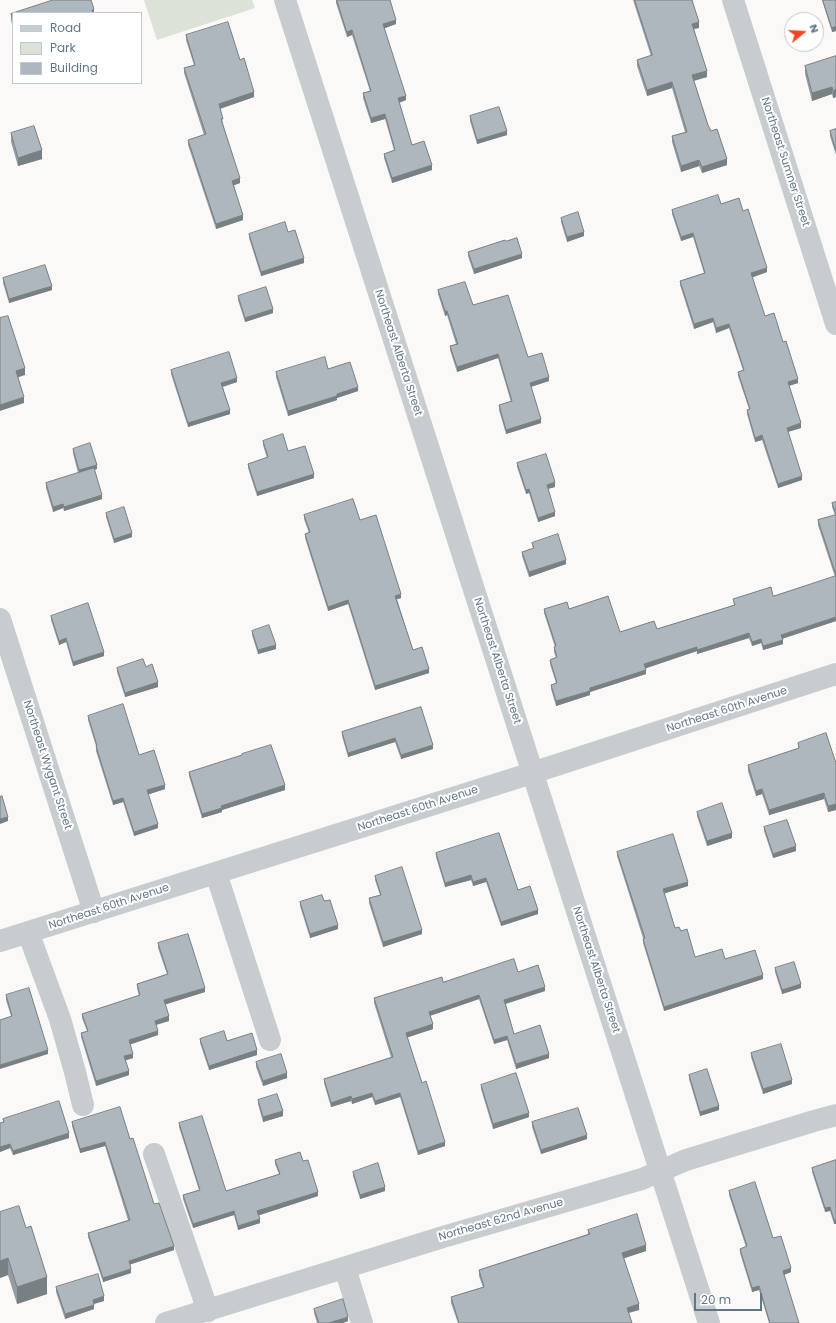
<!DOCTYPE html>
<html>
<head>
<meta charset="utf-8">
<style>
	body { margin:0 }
	#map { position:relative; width:836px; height:1323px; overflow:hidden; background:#faf9f7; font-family:Poppins,sans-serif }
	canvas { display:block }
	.legend { position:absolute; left:12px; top:12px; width:130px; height:72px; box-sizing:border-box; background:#fff; border:1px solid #c0c9ce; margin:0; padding:5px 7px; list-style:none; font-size:12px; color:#627785 }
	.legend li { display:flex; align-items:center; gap:8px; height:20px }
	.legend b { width:20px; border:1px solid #c0c9ce }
	.north { position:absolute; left:784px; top:12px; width:40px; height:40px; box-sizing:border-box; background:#fff; border:1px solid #c0c9ce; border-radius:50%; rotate:72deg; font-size:11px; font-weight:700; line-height:16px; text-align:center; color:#627785 }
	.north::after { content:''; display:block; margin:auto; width:14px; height:18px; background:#f2441e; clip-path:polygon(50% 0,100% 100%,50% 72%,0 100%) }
	.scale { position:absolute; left:694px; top:1293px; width:68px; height:18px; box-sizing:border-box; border:2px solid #627785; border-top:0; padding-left:5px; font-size:12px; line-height:14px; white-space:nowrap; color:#627785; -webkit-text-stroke:3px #fff; paint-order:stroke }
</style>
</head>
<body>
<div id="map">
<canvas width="836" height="1323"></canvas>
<ul class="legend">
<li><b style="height:5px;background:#c7cccf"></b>Road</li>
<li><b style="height:11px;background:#dce2d8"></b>Park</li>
<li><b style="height:11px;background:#adb7bd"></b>Building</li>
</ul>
<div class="north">N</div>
<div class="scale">20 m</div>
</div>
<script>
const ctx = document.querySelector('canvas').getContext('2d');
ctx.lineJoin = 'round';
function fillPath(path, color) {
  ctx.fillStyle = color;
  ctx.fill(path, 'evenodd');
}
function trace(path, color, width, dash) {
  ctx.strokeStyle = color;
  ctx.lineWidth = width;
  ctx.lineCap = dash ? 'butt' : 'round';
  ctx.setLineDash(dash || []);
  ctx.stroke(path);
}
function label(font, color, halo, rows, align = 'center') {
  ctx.font = font + ' Poppins,sans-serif';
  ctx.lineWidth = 4;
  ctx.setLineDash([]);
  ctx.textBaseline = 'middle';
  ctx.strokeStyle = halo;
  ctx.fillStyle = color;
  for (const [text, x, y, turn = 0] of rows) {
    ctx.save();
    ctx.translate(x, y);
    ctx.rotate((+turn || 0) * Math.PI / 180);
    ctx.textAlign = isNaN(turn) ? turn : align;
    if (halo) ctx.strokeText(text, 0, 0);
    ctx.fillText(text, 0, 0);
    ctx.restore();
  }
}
const green = new Path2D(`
	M 144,0 L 252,0 L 255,8 L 157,40 Z`);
const minor = new Path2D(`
	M 285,0 L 709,1323
	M 733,0 L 836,324
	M 0,619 L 94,912
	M 216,873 L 270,1040
	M 28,932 L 60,1019 L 75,1072 L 83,1105
	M 0,941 L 532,773 L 836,674
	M 154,1154 L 208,1311
	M 345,1268 L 362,1323
	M 166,1323 L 443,1237 L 642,1179 L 686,1160 L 814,1121 L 836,1115`);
const wall = new Path2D(`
	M 336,0 L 390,0 L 396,24 L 384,28 L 406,100 L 399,103 L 412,145 L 432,170 L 392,183 L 384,158 L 384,154 L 394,150 L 385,119 L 371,123 L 363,98 L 363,93 L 370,91 L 352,35 L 347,37 L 336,3 Z
	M 633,0 L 692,0 L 699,28 L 694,29 L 707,77 L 694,81 L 708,125 L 727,165 L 702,173 L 699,166 L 681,172 L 672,142 L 672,136 L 685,132 L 672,88 L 647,96 L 637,66 L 637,60 L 651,56 Z
	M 822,0 L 836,0 L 836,31 L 832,32 Z
	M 13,13 L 13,28 L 11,20 L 11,14 Z
	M 186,35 L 240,60 L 254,97 L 220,109 L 223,124 L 240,183 L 234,185 L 243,220 L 216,229 L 188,145 L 188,140 L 204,135 L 184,73 L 184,68 L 194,65 L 186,40 Z
	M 836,56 L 836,97 L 833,98 L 832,94 L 812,101 L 805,74 L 805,66 Z
	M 470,116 L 507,135 L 477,144 L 470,121 Z
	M 836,129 L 836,155 L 830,136 L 830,131 Z
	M 11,133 L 42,159 L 18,166 L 11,142 Z
	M 721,204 L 743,211 L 767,272 L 752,277 L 765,316 L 783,342 L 798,383 L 789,386 L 801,428 L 788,432 L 802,480 L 778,488 L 762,440 L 755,442 L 747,414 L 747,410 L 749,409 L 738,376 L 738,372 L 743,370 L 729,328 L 716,333 L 713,322 L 694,329 L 680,285 L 680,281 L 704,273 L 693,237 L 681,241 L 672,214 L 672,210 Z
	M 561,218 L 584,236 L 567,242 L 561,222 Z
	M 288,232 L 304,263 L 261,276 L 249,238 L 249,234 Z
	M 506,241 L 522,258 L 474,274 L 468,256 L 468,252 Z
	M 3,278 L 52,290 L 9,303 L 3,283 Z
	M 438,290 L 473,305 L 528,357 L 549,381 L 531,387 L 541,423 L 506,434 L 499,410 L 499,405 L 511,402 L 498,358 L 457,372 L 450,350 L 450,346 L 456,344 L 447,315 L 445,316 L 438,294 Z
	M 238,296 L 273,313 L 245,322 L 238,300 Z
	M 328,369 L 358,391 L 337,398 L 337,400 L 288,416 L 276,377 L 276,372 Z
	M 171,370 L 237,382 L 223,387 L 230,414 L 188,427 L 171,374 Z
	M 263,441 L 288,451 L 314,478 L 257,496 L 248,468 L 248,464 L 267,458 L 263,445 Z
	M 73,449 L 97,469 L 94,470 L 102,499 L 64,511 L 63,508 L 53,512 L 46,488 L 46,483 L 78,473 L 73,453 Z
	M 517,463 L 555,487 L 548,489 L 555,516 L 538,522 L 529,493 L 526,494 L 517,467 Z
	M 836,502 L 836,621 L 782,639 L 783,644 L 763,650 L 761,643 L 752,646 L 749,638 L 697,654 L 697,651 L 645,668 L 646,674 L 590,692 L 590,695 L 556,706 L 551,689 L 551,685 L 556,683 L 550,664 L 550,660 L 556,658 L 554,652 L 554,647 L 555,647 L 544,613 L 544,609 L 569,609 L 620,632 L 657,629 L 734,605 L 733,599 L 773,596 L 835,577 L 818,525 L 818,520 L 835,515 L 832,507 L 832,503 Z
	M 106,513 L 132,537 L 114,543 L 106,517 Z
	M 304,515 L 360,520 L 401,598 L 397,599 L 413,650 L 429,673 L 375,690 L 348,604 L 328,611 L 305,538 L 305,534 L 309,533 L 304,519 Z
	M 532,543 L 566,564 L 529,577 L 522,556 L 522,552 L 533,549 Z
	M 51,616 L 104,656 L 73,666 L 66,642 L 59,645 L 51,620 Z
	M 252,631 L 276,649 L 258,654 L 252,635 Z
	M 146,667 L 158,687 L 125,697 L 117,672 L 117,668 Z
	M 421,707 L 433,749 L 401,759 L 395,742 L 348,757 L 342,736 L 342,732 Z
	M 88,716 L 139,755 L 165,789 L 148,794 L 158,828 L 134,836 L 123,802 L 113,805 L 96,751 L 96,746 L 88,720 Z
	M 798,743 L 836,763 L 836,810 L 828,812 L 824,799 L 769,815 L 762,794 L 756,796 L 748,771 L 748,765 L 798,749 Z
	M 189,772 L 285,790 L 222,810 L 222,812 L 202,818 L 189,776 Z
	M 697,812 L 732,838 L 707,846 L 697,816 Z
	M 764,827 L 796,851 L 773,858 L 764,831 Z
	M 617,852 L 688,886 L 664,893 L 675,928 L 681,931 L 695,957 L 725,959 L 763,979 L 664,1011 L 643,943 L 643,938 L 617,856 Z
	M 436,853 L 518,890 L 538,914 L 501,926 L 486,882 L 473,886 L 471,880 L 445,887 L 436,857 Z
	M 375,876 L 422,934 L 383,947 L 369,903 L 369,898 L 380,895 L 375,880 Z
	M 324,901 L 338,929 L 310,938 L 300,906 L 300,902 Z
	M 158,943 L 205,992 L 165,1004 L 169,1021 L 156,1025 L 158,1035 L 130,1044 L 133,1058 L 125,1060 L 129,1075 L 96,1086 L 81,1037 L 81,1033 L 87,1031 L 82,1018 L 82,1014 L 139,996 L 137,988 L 137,984 L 167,974 L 158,948 Z
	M 775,968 L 801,988 L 782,994 L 775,972 Z
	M 518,972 L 545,991 L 506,1004 L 514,1034 L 549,1058 L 516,1069 L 507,1040 L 494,1044 L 479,999 L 430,1016 L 433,1029 L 407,1037 L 422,1083 L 445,1146 L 418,1155 L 400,1097 L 375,1105 L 372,1097 L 352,1104 L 351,1101 L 331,1107 L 324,1083 L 324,1079 L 391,1057 L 374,1003 L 374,998 L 443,982 Z
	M 6,995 L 48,1054 L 11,1016 L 6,1000 Z
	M 200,1039 L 227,1041 L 257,1055 L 209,1070 L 200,1043 Z
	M 751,1053 L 792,1084 L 763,1094 L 751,1057 Z
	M 256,1062 L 287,1078 L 263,1086 L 256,1067 Z
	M 689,1075 L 719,1110 L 700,1116 L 689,1079 Z
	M 481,1085 L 529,1117 L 493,1129 L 481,1089 Z
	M 258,1100 L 283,1116 L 263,1122 L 258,1104 Z
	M 3,1119 L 69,1138 L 13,1155 L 10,1148 L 0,1152 L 0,1123 L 3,1123 Z
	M 72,1122 L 130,1139 L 154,1204 L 174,1250 L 130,1264 L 131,1273 L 103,1282 L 88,1237 L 88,1233 L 128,1220 L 105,1146 L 80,1153 L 72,1126 Z
	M 532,1122 L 587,1139 L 541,1154 L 532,1127 Z
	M 179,1123 L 226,1191 L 279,1174 L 275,1164 L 275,1160 L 303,1161 L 318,1196 L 259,1215 L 260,1223 L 238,1230 L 234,1215 L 193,1228 L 183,1199 L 183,1195 L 199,1190 L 179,1127 Z
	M 836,1160 L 834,1224 L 830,1211 L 825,1212 L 812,1172 L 812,1168 Z
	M 353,1172 L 385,1191 L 360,1199 L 353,1176 Z
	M 729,1191 L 773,1238 L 791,1272 L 784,1275 L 799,1323 L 769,1323 L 759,1290 L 752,1292 L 740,1253 L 740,1249 L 746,1247 L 729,1195 Z
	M 0,1212 L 47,1294 L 17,1304 L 8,1275 L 0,1278 Z
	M 588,1230 L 646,1251 L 624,1258 L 639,1310 L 629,1313 L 632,1323 L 458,1323 L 451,1303 L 451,1297 L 483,1287 L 479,1276 L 479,1270 L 588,1234 Z
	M 56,1287 L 104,1301 L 94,1304 L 94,1309 L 65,1319 L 56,1292 Z
	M 314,1309 L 348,1321 L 343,1323 L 317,1323 L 314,1313 Z`);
const shadedWall = new Path2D(`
	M 94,9 L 94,13 L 92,13 L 92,10 Z
	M 396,20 L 396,24 L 383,29 L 383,24 Z
	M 699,22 L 699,28 L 692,29 L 692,24 Z
	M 836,26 L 836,31 L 832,32 L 832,28 Z
	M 352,30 L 352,35 L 347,37 L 347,32 Z
	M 707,71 L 707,77 L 692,81 L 692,75 Z
	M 672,82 L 672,88 L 647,96 L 647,90 Z
	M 832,87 L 832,94 L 812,101 L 812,93 Z
	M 836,89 L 836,97 L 833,98 L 833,91 Z
	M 254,92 L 254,97 L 219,109 L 219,104 Z
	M 406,96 L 406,100 L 398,103 L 398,98 Z
	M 385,114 L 385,119 L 371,123 L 371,118 Z
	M 507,131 L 507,135 L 477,144 L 477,140 Z
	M 42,150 L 42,159 L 18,166 L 18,158 Z
	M 727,159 L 727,165 L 702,173 L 702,167 Z
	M 699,160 L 699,166 L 681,172 L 681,166 Z
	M 432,165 L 432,170 L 392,183 L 392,178 Z
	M 240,178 L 240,183 L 232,186 L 232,181 Z
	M 243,215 L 243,220 L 216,229 L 216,224 Z
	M 584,232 L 584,236 L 567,242 L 567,237 Z
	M 693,233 L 693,237 L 681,241 L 681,237 Z
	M 522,254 L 522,258 L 474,274 L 474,269 Z
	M 304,258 L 304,263 L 261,276 L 261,272 Z
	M 767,268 L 767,272 L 751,278 L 751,273 Z
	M 52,286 L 52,290 L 9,303 L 9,299 Z
	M 273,309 L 273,313 L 245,322 L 245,318 Z
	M 445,311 L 447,311 L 447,315 L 445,316 Z
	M 713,318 L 713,322 L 694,329 L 694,324 Z
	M 729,324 L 729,328 L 716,333 L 716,328 Z
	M 498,354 L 498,358 L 457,372 L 457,367 Z
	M 25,368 L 25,375 L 16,378 L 16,371 Z
	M 549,377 L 549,381 L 530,387 L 530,383 Z
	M 237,378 L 237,382 L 221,387 L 221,383 Z
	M 798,379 L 798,383 L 788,386 L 788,382 Z
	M 358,387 L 358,391 L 337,398 L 337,400 L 288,416 L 288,411 L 337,394 Z
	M 24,397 L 24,403 L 0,411 L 0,405 Z
	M 230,410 L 230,414 L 188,427 L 188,423 Z
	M 541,419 L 541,423 L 506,434 L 506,430 Z
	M 801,423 L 801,428 L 787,432 L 787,428 Z
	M 762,435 L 762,440 L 755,442 L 755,438 Z
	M 97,465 L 97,469 L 79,474 L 79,470 Z
	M 314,474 L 314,478 L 257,496 L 257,492 Z
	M 802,476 L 802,480 L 778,488 L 778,484 Z
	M 555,482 L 555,487 L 547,489 L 547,485 Z
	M 529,489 L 529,493 L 526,494 L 526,490 Z
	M 102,495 L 102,499 L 64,511 L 64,507 Z
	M 63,504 L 63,508 L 53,512 L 53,507 Z
	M 555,512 L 555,516 L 538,522 L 538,518 Z
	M 132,533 L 132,537 L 114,543 L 114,539 Z
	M 566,560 L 566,564 L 529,577 L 529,572 Z
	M 401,594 L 401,598 L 395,600 L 395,596 Z
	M 348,600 L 348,604 L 328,611 L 328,607 Z
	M 836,617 L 836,621 L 781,639 L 781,635 Z
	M 749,633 L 749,638 L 697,654 L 697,650 Z
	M 66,638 L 66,642 L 59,645 L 59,641 Z
	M 761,639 L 761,643 L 752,646 L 752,642 Z
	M 783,640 L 783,644 L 763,650 L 763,646 Z
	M 276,645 L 276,649 L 258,654 L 258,650 Z
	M 697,647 L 697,651 L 644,669 L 644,664 Z
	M 104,652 L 104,656 L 73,666 L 73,662 Z
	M 429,669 L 429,673 L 375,690 L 375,686 Z
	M 646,670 L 646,674 L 590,692 L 590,695 L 556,706 L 556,701 L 590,688 Z
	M 158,682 L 158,687 L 125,697 L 125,693 Z
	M 395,738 L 395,742 L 348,757 L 348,753 Z
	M 433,745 L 433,749 L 401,759 L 401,755 Z
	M 165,785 L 165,789 L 147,795 L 147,790 Z
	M 285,785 L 285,790 L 222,810 L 222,812 L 202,818 L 202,814 L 221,806 Z
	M 762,789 L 762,794 L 756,796 L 756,791 Z
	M 824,793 L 824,799 L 769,815 L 769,810 Z
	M 123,798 L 123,802 L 113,805 L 113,801 Z
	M 836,804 L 836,810 L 828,812 L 828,806 Z
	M 8,817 L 8,821 L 0,824 L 0,819 Z
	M 158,824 L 158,828 L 134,836 L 134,832 Z
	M 732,833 L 732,838 L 707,846 L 707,841 Z
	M 796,846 L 796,851 L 773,858 L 773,854 Z
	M 471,875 L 471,880 L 445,887 L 445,883 Z
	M 486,878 L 486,882 L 473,886 L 473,882 Z
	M 688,882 L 688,886 L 663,894 L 663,889 Z
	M 538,910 L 538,914 L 501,926 L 501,922 Z
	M 338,925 L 338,929 L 310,938 L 310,934 Z
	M 422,930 L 422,934 L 383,947 L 383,942 Z
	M 763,975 L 763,979 L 664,1011 L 664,1007 Z
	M 801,984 L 801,988 L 782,994 L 782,990 Z
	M 545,987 L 545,991 L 504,1004 L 504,1000 Z
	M 205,988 L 205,992 L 164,1005 L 164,1000 Z
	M 479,995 L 479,999 L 429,1016 L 429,1012 Z
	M 169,1016 L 169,1021 L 155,1025 L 155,1021 Z
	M 433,1024 L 433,1029 L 406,1038 L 406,1033 Z
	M 158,1031 L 158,1035 L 129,1045 L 129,1040 Z
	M 507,1036 L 507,1040 L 494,1044 L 494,1040 Z
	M 48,1050 L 48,1054 L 0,1069 L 0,1065 Z
	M 257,1050 L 257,1055 L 209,1070 L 209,1066 Z
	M 133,1054 L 133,1058 L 124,1061 L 124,1056 Z
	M 549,1054 L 549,1058 L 516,1069 L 516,1064 Z
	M 129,1071 L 129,1075 L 96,1086 L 96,1081 Z
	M 287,1073 L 287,1078 L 263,1086 L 263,1081 Z
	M 792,1080 L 792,1084 L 763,1094 L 763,1089 Z
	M 372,1093 L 372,1097 L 352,1104 L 352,1099 Z
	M 400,1093 L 400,1097 L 375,1105 L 375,1101 Z
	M 351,1096 L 351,1101 L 331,1107 L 331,1103 Z
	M 719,1106 L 719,1110 L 700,1116 L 700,1112 Z
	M 283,1111 L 283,1116 L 263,1122 L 263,1117 Z
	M 529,1113 L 529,1117 L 493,1129 L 493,1124 Z
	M 69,1133 L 69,1138 L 13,1155 L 13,1151 Z
	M 587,1135 L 587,1139 L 541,1154 L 541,1150 Z
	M 105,1142 L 105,1146 L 80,1153 L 80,1149 Z
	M 445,1142 L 445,1146 L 418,1155 L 418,1151 Z
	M 10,1144 L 10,1148 L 0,1152 L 0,1147 Z
	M 385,1187 L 385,1191 L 360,1199 L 360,1195 Z
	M 318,1192 L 318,1196 L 257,1216 L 257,1211 Z
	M 830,1207 L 830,1211 L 825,1212 L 825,1208 Z
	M 234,1211 L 234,1215 L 193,1228 L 193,1224 Z
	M 260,1219 L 260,1223 L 238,1230 L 238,1226 Z
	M 834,1220 L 836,1220 L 836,1224 L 834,1224 Z
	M 646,1245 L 646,1251 L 622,1259 L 622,1253 Z
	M 174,1246 L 174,1250 L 129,1265 L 129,1261 Z
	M 8,1258 L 8,1275 L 0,1278 L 0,1261 Z
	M 791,1268 L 791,1272 L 783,1275 L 783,1271 Z
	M 131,1269 L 131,1273 L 103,1282 L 103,1278 Z
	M 47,1277 L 47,1294 L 17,1304 L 17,1287 Z
	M 759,1286 L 759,1290 L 752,1292 L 752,1288 Z
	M 104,1296 L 104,1301 L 93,1304 L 93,1300 Z
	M 639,1304 L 639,1310 L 627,1313 L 627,1308 Z
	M 94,1305 L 94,1309 L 65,1319 L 65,1314 Z
	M 348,1317 L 348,1321 L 343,1323 L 329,1323 Z`);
const building = new Path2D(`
	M 53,0 L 91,0 L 94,9 L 92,10 L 93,13 L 13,13 Z
	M 337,0 L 390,0 L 396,20 L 383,24 L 406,96 L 398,98 L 412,145 L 424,141 L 432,165 L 392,178 L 384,154 L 395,150 L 385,114 L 371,118 L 363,93 L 371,91 L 352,30 L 347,32 Z
	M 635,0 L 692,0 L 699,22 L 692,24 L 707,71 L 692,75 L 708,125 L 711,131 L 717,129 L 727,159 L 702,167 L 699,160 L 681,166 L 672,136 L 687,132 L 672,82 L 647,90 L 637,60 L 652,55 Z
	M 823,0 L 836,0 L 836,26 L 832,28 Z
	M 13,13 L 13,21 L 11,14 Z
	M 228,22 L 240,60 L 244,58 L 254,92 L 219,104 L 223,119 L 221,119 L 240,178 L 232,181 L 243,215 L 216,224 L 188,140 L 206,134 L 184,68 L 195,65 L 186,35 Z
	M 836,56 L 836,89 L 833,91 L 832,87 L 812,93 L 805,66 Z
	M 499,107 L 507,131 L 477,140 L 470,116 Z
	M 34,126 L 42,150 L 18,158 L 11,133 Z
	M 836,129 L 836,151 L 830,131 Z
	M 718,195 L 721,204 L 739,198 L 743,211 L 748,209 L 767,268 L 751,273 L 765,316 L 774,313 L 783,342 L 786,341 L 798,379 L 788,382 L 801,423 L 787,428 L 802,476 L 778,484 L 762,435 L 755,438 L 747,410 L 750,409 L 738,372 L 744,370 L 729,324 L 716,328 L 713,318 L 694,324 L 680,281 L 705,273 L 693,233 L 681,237 L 672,210 Z
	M 578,212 L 584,232 L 567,237 L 561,218 Z
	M 285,222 L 288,232 L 295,230 L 304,258 L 261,272 L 249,234 Z
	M 517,238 L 522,254 L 474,269 L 468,252 L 505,240 L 506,241 Z
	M 45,265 L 52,286 L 9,299 L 3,278 Z
	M 465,282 L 473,305 L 508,295 L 528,357 L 542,353 L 549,377 L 530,383 L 541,419 L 506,430 L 499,405 L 512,401 L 498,354 L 457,367 L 450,346 L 458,344 L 447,311 L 445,311 L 438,290 Z
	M 266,287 L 273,309 L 245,318 L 238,296 Z
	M 8,316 L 25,368 L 16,371 L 24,397 L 0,405 L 0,318 Z
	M 229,352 L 237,378 L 221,383 L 230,410 L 188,423 L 171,370 Z
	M 325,357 L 328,369 L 350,362 L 358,387 L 337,394 L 337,396 L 288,411 L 276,372 Z
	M 283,434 L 288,451 L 305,446 L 314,474 L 257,492 L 248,464 L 268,457 L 263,441 Z
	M 90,443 L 97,465 L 79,470 L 73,449 Z
	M 546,454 L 555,482 L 547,485 L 555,512 L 538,518 L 529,489 L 526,490 L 517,463 Z
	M 94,468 L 102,495 L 64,507 L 63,504 L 53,507 L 46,483 Z
	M 353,499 L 360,520 L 376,515 L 401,594 L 395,596 L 413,650 L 422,647 L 429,669 L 375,686 L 348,600 L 328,607 L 305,534 L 310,532 L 304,515 Z
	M 836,502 L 836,514 L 832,503 Z
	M 124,507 L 132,533 L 114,539 L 106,513 Z
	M 836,515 L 836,575 L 818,520 Z
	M 558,534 L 566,560 L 529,572 L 522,552 L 534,548 L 532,543 Z
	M 836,576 L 836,617 L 781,635 L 783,640 L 763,646 L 761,639 L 752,642 L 749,633 L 697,650 L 697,647 L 644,664 L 646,670 L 590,688 L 590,691 L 556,701 L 551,685 L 557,683 L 550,660 L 557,657 L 554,647 L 556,646 L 544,609 L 567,602 L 569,609 L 608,596 L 620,632 L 654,621 L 657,629 L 735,605 L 733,599 L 771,587 L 773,596 Z
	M 88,603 L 104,652 L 73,662 L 66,638 L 59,641 L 51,616 Z
	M 269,625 L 276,645 L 258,650 L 252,631 Z
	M 143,659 L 146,667 L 152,664 L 158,682 L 125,693 L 117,668 Z
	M 123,704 L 139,755 L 154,750 L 165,785 L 147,790 L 158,824 L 134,832 L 123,798 L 113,801 L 96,746 L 97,746 L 88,716 Z
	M 421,707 L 433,745 L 401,755 L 395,738 L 348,753 L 342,732 Z
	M 826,733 L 836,763 L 836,804 L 828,806 L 824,793 L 769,810 L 762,789 L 756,791 L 748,765 L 799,748 L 798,743 Z
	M 271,745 L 285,785 L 221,806 L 222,808 L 202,814 L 189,772 L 242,755 L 242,754 Z
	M 2,796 L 8,817 L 0,819 L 0,797 Z
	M 722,803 L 732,833 L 707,841 L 697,812 Z
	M 787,820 L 796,846 L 773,854 L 764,827 Z
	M 499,833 L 518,890 L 530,886 L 538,910 L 501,922 L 486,878 L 473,882 L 471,875 L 445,883 L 436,853 Z
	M 673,834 L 688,882 L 663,889 L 675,928 L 679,927 L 681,931 L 687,929 L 695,957 L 722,949 L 725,959 L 755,950 L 763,975 L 664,1007 L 643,939 L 645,938 L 617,852 Z
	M 402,867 L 422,930 L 383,942 L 369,898 L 381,895 L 375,876 Z
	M 322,895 L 324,901 L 330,900 L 338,925 L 310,934 L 300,902 Z
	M 188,934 L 205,988 L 164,1000 L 169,1016 L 155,1021 L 158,1031 L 129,1040 L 133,1054 L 124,1056 L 129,1071 L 96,1081 L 81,1033 L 88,1031 L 82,1014 L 140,995 L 137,984 L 168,974 L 158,943 Z
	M 514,959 L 518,972 L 538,965 L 545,987 L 504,1000 L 514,1034 L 540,1025 L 549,1054 L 516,1064 L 507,1036 L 494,1040 L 479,995 L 429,1012 L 433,1024 L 406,1033 L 422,1083 L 426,1081 L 445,1142 L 418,1151 L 400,1093 L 375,1101 L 372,1093 L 352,1099 L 351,1096 L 331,1103 L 324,1079 L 393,1057 L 374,998 L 442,977 L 443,982 Z
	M 794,962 L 801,984 L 782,990 L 775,968 Z
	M 29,988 L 48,1050 L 0,1065 L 0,1020 L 12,1016 L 6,995 Z
	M 224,1031 L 227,1041 L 252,1033 L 257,1050 L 209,1066 L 200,1039 Z
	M 781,1044 L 792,1080 L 763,1089 L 751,1053 Z
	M 281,1054 L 287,1073 L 263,1081 L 256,1062 Z
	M 707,1069 L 719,1106 L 700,1112 L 689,1075 Z
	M 516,1073 L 529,1113 L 493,1124 L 481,1085 Z
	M 277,1094 L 283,1111 L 263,1117 L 258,1100 Z
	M 59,1101 L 69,1133 L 13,1151 L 10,1144 L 0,1147 L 0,1123 L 4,1122 L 3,1119 Z
	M 120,1107 L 130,1139 L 133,1138 L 154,1204 L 159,1203 L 174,1246 L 129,1261 L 131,1269 L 103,1278 L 88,1233 L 130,1220 L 105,1142 L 80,1149 L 72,1122 Z
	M 578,1108 L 587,1135 L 541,1150 L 532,1122 Z
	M 202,1116 L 226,1191 L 280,1174 L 275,1160 L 300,1152 L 303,1161 L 308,1160 L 318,1192 L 257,1211 L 260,1219 L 238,1226 L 234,1211 L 193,1224 L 183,1195 L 200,1190 L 179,1123 Z
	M 836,1160 L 836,1220 L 834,1220 L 830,1207 L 825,1208 L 812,1168 Z
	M 378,1163 L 385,1187 L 360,1195 L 353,1172 Z
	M 755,1182 L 773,1238 L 781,1236 L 791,1268 L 783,1271 L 799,1323 L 770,1323 L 759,1286 L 752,1288 L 740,1249 L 747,1246 L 729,1191 Z
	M 19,1206 L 26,1228 L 31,1226 L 47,1277 L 17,1287 L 8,1258 L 0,1261 L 0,1212 Z
	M 637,1214 L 646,1245 L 622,1253 L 639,1304 L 627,1308 L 632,1323 L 459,1323 L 451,1297 L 484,1287 L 479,1270 L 590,1234 L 588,1230 Z
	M 98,1274 L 104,1296 L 93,1300 L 94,1305 L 65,1314 L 56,1287 Z
	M 343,1299 L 348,1317 L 329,1323 L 319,1323 L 314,1309 Z`);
const streetNames = [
	["Northeast Sumner Street",785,162,72],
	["Northeast Alberta Street",398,353,72],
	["Northeast Alberta Street",497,661,72],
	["Northeast 60th Avenue",727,710,-18],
	["Northeast Wygant Street",47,765,72],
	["Northeast 60th Avenue",418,809,-18],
	["Northeast 60th Avenue",109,907,-18],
	["Northeast Alberta Street",596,970,72],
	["Northeast 62nd Avenue",501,1220,-16]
];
fillPath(green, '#dce2d8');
trace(minor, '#c7cccf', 22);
fillPath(wall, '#959da3');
fillPath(shadedWall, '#798084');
fillPath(building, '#adb7bd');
trace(building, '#798084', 1);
label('11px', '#627785', '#fff', streetNames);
</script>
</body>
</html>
